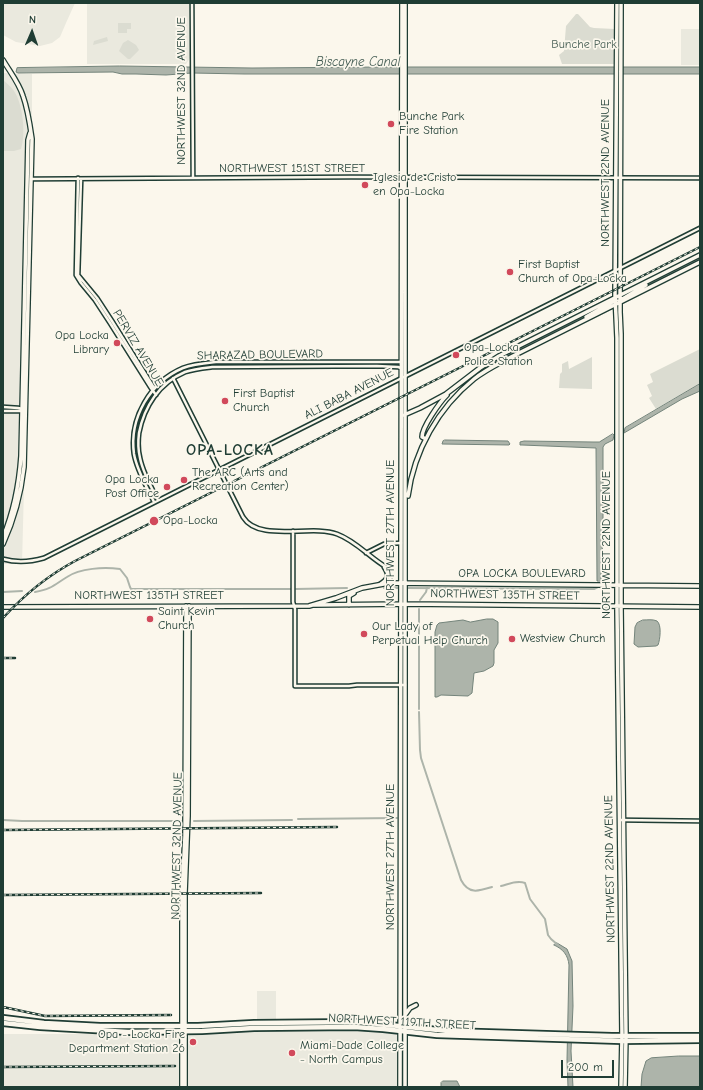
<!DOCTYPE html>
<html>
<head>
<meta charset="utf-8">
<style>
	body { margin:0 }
	#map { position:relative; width:703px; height:1090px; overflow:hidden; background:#fbf7ec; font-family:"Comic Neue",sans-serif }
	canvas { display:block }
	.frame { position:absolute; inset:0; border:4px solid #1f3d34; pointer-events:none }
	.north { position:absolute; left:12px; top:12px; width:40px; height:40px; -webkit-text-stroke:3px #fbf7ec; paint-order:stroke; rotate:2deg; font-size:11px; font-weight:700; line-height:16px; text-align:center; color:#1f3d34 }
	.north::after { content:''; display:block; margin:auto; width:14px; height:18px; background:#1f3d34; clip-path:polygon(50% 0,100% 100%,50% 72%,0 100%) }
	.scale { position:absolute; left:561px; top:1060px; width:53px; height:18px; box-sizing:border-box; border:2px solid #1f3d34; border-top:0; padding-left:5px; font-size:12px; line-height:14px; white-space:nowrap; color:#1f3d34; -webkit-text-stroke:3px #fbf7ec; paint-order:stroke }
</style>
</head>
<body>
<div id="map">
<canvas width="703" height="1090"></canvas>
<div class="frame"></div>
<div class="north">N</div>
<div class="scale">200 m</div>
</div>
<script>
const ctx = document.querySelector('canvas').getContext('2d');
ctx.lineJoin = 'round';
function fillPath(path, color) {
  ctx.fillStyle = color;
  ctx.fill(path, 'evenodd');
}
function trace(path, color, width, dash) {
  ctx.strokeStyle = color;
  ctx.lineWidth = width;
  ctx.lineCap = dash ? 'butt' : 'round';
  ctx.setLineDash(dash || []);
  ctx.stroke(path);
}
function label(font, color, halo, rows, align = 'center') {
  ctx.font = font + ' "Comic Neue",sans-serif';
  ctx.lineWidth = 3.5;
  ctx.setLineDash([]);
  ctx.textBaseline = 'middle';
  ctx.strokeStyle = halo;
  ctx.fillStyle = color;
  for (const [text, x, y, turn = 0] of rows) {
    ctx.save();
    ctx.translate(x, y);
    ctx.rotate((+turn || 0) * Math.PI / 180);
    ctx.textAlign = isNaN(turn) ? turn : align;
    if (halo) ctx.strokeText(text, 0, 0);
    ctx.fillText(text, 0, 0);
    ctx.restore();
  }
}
const built = new Path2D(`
	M 3,3 L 75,3 L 66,23 L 60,37 L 52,43 L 40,46 L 16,42 L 3,35 Z
	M 87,3 L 190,3 L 191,57 L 186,64 L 87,64 Z
	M 681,29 L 700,29 L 700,65 L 681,65 Z
	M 3,73 L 32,74 L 32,182 L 22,564 L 3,564 Z
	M 257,991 L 276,991 L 276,1020 L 258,1020 L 257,1019 Z
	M 351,1030 L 372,1031 L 395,1034 L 397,1036 L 398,1087 L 187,1087 L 187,1037 L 190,1034 L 212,1034 L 259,1031 Z
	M 3,1034 L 180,1034 L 180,1087 L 3,1087 Z`);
const green = new Path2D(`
	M 576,14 L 578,14 L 590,27 L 594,28 L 615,29 L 615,64 L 562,64 L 559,55 L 564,51 L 566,26 Z
	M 118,23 L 131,23 L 131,29 L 127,29 L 127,33 L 118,33 Z
	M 107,37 L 108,41 L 93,45 L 94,41 Z
	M 128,40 L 136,45 L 139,50 L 130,59 L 128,59 L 119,51 L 123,43 Z
	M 3,80 C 7,83 11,87 14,91 C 23,104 26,134 21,149 L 14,151 L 3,151 Z
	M 700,349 L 700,384 L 656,409 L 649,398 L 652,396 L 647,385 L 653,382 L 650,374 Z
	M 592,357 L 592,389 L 559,388 L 560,374 L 562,372 L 562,364 L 568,361 L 569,369 Z`);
const water = new Path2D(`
	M 120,66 L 252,68 L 381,67 L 700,67 L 700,74 L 244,74 L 192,73 L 166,75 L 136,74 L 122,74 L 113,72 L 18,73 L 16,72 L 17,68 Z
	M 700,384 L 700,391 L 682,399 L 624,433 L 625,428 Z
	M 613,434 L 614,435 L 613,440 L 605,444 L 603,447 L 603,534 L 601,576 L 601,581 L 597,581 L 596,448 L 522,445 L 520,445 L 520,442 L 524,441 L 593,442 L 599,442 Z
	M 445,440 L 508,441 L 510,444 L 509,445 L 442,444 L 443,441 Z
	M 487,619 L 493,619 L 498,622 L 498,643 L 494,650 L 494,663 L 493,666 L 484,671 L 474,673 L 472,693 L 468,696 L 441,695 L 437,697 L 435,697 L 435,632 L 437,625 L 439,623 L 463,620 L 470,622 Z
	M 643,620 C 647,620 653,619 657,621 C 662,625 660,640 658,645 L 656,646 L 638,647 L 634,644 L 635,627 L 637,623 Z
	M 557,943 L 567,949 L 572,961 L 573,1006 L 571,1051 L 573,1087 L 568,1087 L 567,1060 L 569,965 C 568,955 563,949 554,945 Z
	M 679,1056 L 700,1056 L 700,1087 L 641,1087 L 642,1074 L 646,1061 L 651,1058 Z
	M 443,1081 L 457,1081 L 460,1087 L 441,1087 L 441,1083 Z`);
const canal = new Path2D(`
	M 384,588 L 401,588
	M 406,588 L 594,589 L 598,587 L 599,581
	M 296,589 L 347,588
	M 3,592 L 22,591
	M 35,592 C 52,589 54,585 67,577 C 80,568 104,567 120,569 L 127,578 L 130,587 L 131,589 L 291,589
	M 420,600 L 426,592 L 427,588
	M 419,609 L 419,709
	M 419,712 L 420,750 L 421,758 L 461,880 C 469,895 479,891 492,887
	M 298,819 L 397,818
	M 3,820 L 22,821 L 181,821
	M 194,821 L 292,820
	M 501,886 C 509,884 517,880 525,883 L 530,899 L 545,919 L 548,935 L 551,939 L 558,945`);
const minor = new Path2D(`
	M 192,3 L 193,178
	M 78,178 L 76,275 L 81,283 L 95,300 L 110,323 L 151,388 L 156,395
	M 31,179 L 351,177 L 700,178
	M 81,179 L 78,275 L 97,298 L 112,321 L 154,388
	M 173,378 L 243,517 C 259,543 311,524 337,534 C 356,541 369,557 386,567 C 391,572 388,578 392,583
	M 3,407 L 18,408 L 23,409
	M 3,411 L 23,411
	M 158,500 C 151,487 143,473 140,458 C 138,450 138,441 139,433 C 144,407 159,383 185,372 C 193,369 203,368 212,367 L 377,366 L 398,367 L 401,368
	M 154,502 C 147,487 137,471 134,454 C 129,418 150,382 183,368 C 193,364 206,363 216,362 L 401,362
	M 293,531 L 293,602 L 295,609 L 295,686 L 349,686 L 357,685 L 405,685
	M 366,553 L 384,544 L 401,543
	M 3,559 C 17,563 30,562 44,558 L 700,228
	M 380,584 C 389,578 389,575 384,567
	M 620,820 L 700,821`);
const major = new Path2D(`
	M 617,3 L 615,295 L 617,338 L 617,610 L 622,1036 L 621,1087
	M 621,3 L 620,312 L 621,334 L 621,607 L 626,1036 L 625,1087
	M 3,60 C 10,72 19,83 23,96 C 28,110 30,125 32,139 L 24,467 C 21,494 14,520 3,544
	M 619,301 L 646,285
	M 586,317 L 616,300
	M 404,415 L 420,408 L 446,394 L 480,368 L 499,356 L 700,255
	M 426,439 L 422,437 C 422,427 440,402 447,395
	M 408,496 C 414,451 438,408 474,379 C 485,370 498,364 511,357 L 700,262
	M 3,537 C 14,511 19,484 21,456 L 28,140 L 30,133
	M 314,605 L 406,604 L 700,607
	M 349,605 L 349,596 L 354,593
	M 3,607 L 309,606 L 336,598 L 362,588 L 389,583 L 700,586
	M 405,1015 L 410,1008 L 416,1005
	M 182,1087 L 182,893 L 185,836 L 186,606
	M 185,1087 L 185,893 L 188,816 L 189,606
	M 400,1087 L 402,3
	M 405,1087 L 405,3`);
const highway = new Path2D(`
	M 3,1018 L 44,1023 L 100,1026 L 198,1026 L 254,1023 L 359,1022 L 448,1031 L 612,1036 L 700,1036
	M 3,1023 L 40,1027 L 128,1032 L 202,1031 L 254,1028 L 354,1027 L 383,1029 L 437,1035 L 622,1041 L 700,1040`);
const rail = new Path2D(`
	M 3,618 C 24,595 47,576 75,561 L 700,247
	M 3,658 L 15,658
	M 3,830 L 337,827
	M 3,895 L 261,893
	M 3,1007 L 45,1016 L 171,1015
	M 3,1067 L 175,1066`);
const markers = [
	[391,124,4,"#d1495b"],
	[365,185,4,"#d1495b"],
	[510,272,4,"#d1495b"],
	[117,343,4,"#d1495b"],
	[456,355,4,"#d1495b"],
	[225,401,4,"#d1495b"],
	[184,480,4,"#d1495b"],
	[167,487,4,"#d1495b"],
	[154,521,5,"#d1495b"],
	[150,619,4,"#d1495b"],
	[364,634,4,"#d1495b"],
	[512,639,4,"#d1495b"],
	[193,1042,4,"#d1495b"],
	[292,1053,4,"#d1495b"]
];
const parkNames = [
	["Bunche Park",584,45]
];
const streetNames = [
	["NORTHWEST 32ND AVENUE",182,91,-90],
	["NORTHWEST 151ST STREET",292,169],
	["NORTHWEST 22ND AVENUE",606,173,-90],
	["PERVIZ AVENUE",138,348,59],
	["SHARAZAD BOULEVARD",260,355,-1],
	["ALI BABA AVENUE",349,394,-27],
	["NORTHWEST 27TH AVENUE",391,533,-90],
	["NORTHWEST 22ND AVENUE",607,545,-90],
	["OPA LOCKA BOULEVARD",522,574],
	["NORTHWEST 135TH STREET",505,595,1],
	["NORTHWEST 135TH STREET",149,596],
	["NORTHWEST 32ND AVENUE",177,846,-89],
	["NORTHWEST 27TH AVENUE",391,857,-90],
	["NORTHWEST 22ND AVENUE",610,869,-91],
	["NORTHWEST 119TH STREET",402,1022,3]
];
const poiNames = [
	["Bunche Park",399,117],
	["Fire Station",399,131],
	["Iglesia de Cristo",373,178],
	["en Opa-Locka",373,192],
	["First Baptist",518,265],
	["Church of Opa-Locka",518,279],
	["Opa Locka",109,336,"right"],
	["Library",109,350,"right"],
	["Opa-Locka",464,348],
	["Police Station",464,362],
	["First Baptist",233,394],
	["Church",233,408],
	["The ARC (Arts and",192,473],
	["Recreation Center)",192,487],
	["Opa Locka",159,480,"right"],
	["Post Office",159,494,"right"],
	["Opa-Locka",163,521],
	["Saint Kevin",158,612],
	["Church",158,626],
	["Our Lady of",372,627],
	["Perpetual Help Church",372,641],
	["Westview Church",520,639],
	["Opa - Locka Fire",185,1035,"right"],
	["Department Station 26",185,1049,"right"],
	["Miami-Dade College",300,1046],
	["- North Campus",300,1060]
];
const waterNames = [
	["Biscayne Canal",358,62]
];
const districtNames = [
	["OPA-LOCKA",230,450]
];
fillPath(built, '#eae9de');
fillPath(green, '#dbdcd1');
fillPath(water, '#adb4aa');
trace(water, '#74847b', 1);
trace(canal, '#adb4aa', 2);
trace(minor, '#1f3d34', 5.5);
trace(major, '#1f3d34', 6);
trace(highway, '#1f3d34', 8);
trace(minor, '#fbf7ec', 2.5);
trace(major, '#fbf7ec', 3.5);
trace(highway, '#fbf7ec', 4.5);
trace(rail, '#1f3d34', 2.5);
trace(rail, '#fbf7ec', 1, [3]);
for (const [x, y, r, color] of markers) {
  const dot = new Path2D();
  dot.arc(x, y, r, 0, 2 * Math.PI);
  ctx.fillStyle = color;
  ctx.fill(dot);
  trace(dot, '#fbf7ec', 1.5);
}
label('12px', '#455d53', '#fbf7ec', parkNames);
label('12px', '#1f3d34', '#fbf7ec', streetNames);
label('12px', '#1f3d34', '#fbf7ec', poiNames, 'left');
label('italic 13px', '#425b52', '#fbf7ec', waterNames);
ctx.letterSpacing = '1px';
label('bold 16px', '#1f3d34', '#fbf7ec', districtNames);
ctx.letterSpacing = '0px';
</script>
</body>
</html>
